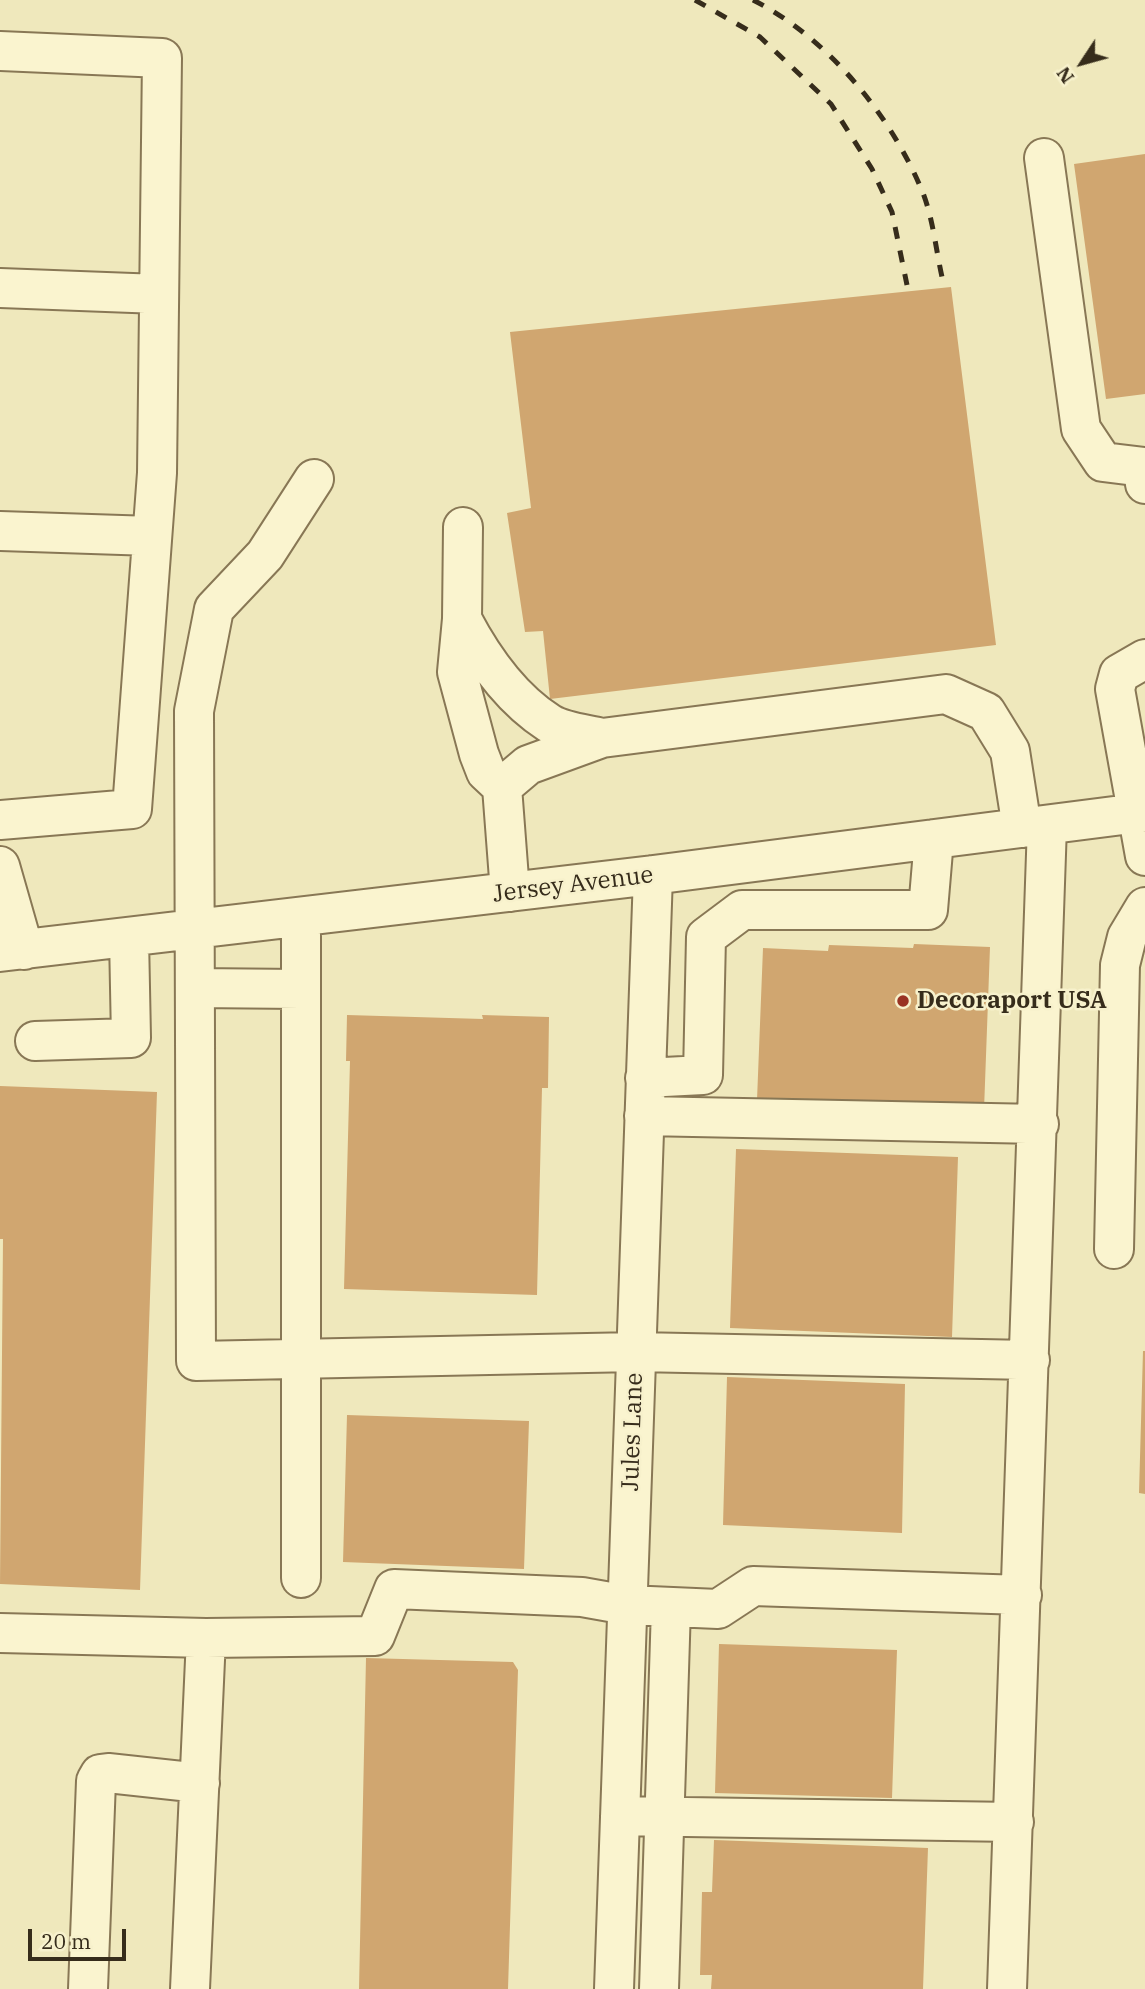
<!DOCTYPE html>
<html>
<head>
<meta charset="utf-8">
<style>
	body { margin:0 }
	#map { position:relative; width:1145px; height:1989px; overflow:hidden; background:#efe8bc; font-family:"IBM Plex Serif",serif }
	canvas { display:block }
	.north { position:absolute; left:1047px; top:28px; width:70px; height:70px; -webkit-text-stroke:5px #f7f1cc; paint-order:stroke; rotate:234deg; font-size:19px; font-weight:700; line-height:28px; text-align:center; color:#362c1b }
	.north::after { content:''; display:block; margin:auto; width:24px; height:32px; background:#362c1b; clip-path:polygon(50% 0,100% 100%,50% 72%,0 100%) }
	.scale { position:absolute; left:28px; top:1929px; width:98px; height:32px; box-sizing:border-box; border:4px solid #362c1b; border-top:0; padding-left:9px; font-size:21px; line-height:24px; white-space:nowrap; color:#362c1b; -webkit-text-stroke:5px #f7f1cc; paint-order:stroke }
</style>
</head>
<body>
<div id="map">
<canvas width="1145" height="1989"></canvas>
<div class="north">N</div>
<div class="scale">20 m</div>
</div>
<script>
const ctx = document.querySelector('canvas').getContext('2d');
ctx.lineJoin = 'round';
function fillPath(path, color) {
  ctx.fillStyle = color;
  ctx.fill(path, 'evenodd');
}
function trace(path, color, width, dash) {
  ctx.strokeStyle = color;
  ctx.lineWidth = width;
  ctx.lineCap = dash ? 'butt' : 'round';
  ctx.setLineDash(dash || []);
  ctx.stroke(path);
}
function label(font, color, halo, rows, align = 'center') {
  ctx.font = font + ' "IBM Plex Serif",serif';
  ctx.lineWidth = 5;
  ctx.setLineDash([]);
  ctx.textBaseline = 'middle';
  ctx.strokeStyle = halo;
  ctx.fillStyle = color;
  for (const [text, x, y, turn = 0] of rows) {
    ctx.save();
    ctx.translate(x, y);
    ctx.rotate((+turn || 0) * Math.PI / 180);
    ctx.textAlign = isNaN(turn) ? turn : align;
    if (halo) ctx.strokeText(text, 0, 0);
    ctx.fillText(text, 0, 0);
    ctx.restore();
  }
}
const building = new Path2D(`
	M 1145,154 L 1145,394 L 1106,399 L 1074,164 Z
	M 951,287 L 996,645 L 550,699 L 543,631 L 525,632 L 507,513 L 531,508 L 510,332 Z
	M 914,944 L 990,947 L 984,1110 L 757,1100 L 763,948 L 828,951 L 829,945 L 913,948 Z
	M 347,1015 L 483,1019 L 482,1015 L 549,1017 L 548,1088 L 542,1088 L 537,1295 L 344,1289 L 350,1061 L 346,1061 Z
	M 0,1086 L 157,1092 L 140,1590 L 0,1584 L 3,1239 L 0,1239 Z
	M 736,1149 L 958,1157 L 952,1337 L 730,1328 Z
	M 1143,1351 L 1145,1351 L 1145,1494 L 1139,1493 Z
	M 727,1377 L 905,1384 L 902,1533 L 723,1525 Z
	M 347,1415 L 529,1421 L 524,1569 L 343,1562 Z
	M 719,1644 L 897,1650 L 892,1798 L 715,1793 Z
	M 366,1658 L 513,1662 L 518,1670 L 508,1989 L 359,1989 Z
	M 714,1840 L 928,1848 L 923,1989 L 711,1989 L 712,1975 L 700,1975 L 702,1892 L 712,1892 Z`);
const minor = new Path2D(`
	M 0,51 L 162,58 L 157,473 L 132,809 L 0,820
	M 1044,158 L 1081,429 L 1103,462 L 1143,467 L 1145,484
	M 0,288 L 159,294
	M 314,479 L 265,555 L 214,609 L 194,711 L 196,1361 L 636,1352 L 1030,1360
	M 463,527 L 462,619 L 457,672 L 479,754 L 486,772 L 502,787
	M 0,531 L 152,536
	M 462,619 C 483,659 510,698 549,723 C 563,732 586,734 602,738
	M 1145,659 L 1119,674 L 1115,689 L 1145,856
	M 0,866 L 24,950
	M 510,892 L 502,787 L 528,765 L 602,738 L 946,694 L 986,712 L 1010,751 L 1022,828
	M 0,952 L 653,875 L 1145,812
	M 196,988 L 300,989
	M 35,1041 L 131,1038 L 129,937
	M 645,1078 L 703,1075 L 706,937 L 742,910 L 928,910 L 934,839
	M 644,1116 L 1039,1124
	M 1114,1249 L 1120,965 L 1127,937 L 1145,907
	M 301,1578 L 301,917
	M 0,1633 L 206,1638 L 375,1636 L 394,1589 L 582,1597 L 627,1605 L 718,1609 L 753,1586 L 1022,1595
	M 620,1816 L 1014,1822
	M 88,1989 L 96,1781 L 100,1774 L 108,1773 L 200,1783
	M 190,1989 L 206,1638
	M 614,1989 L 653,875
	M 659,1989 L 671,1607
	M 1007,1989 L 1047,825`);
const rail = new Path2D(`
	M 695,0 L 760,37 L 831,104 L 872,169 L 892,212 L 907,285
	M 753,0 C 828,38 891,115 923,193 C 933,219 936,250 942,277`);
const markers = [
	[903,1001,7,"#993323"]
];
const streetNames = [
	["Jersey Avenue",573,885,-7],
	["Jules Lane",633,1432,-88]
];
const poiNames = [
	["Decoraport USA",917,1001]
];
fillPath(building, '#d0a670');
trace(minor, '#875', 42);
trace(minor, '#faf4cf', 38);
trace(rail, '#362c1b', 5, [12, 12]);
for (const [x, y, r, color] of markers) {
  const dot = new Path2D();
  dot.arc(x, y, r, 0, 2 * Math.PI);
  ctx.fillStyle = color;
  ctx.fill(dot);
  trace(dot, '#f7f1cc', 2.5);
}
label('24px', '#362c1b', '#f7f1cc', streetNames);
label('bold 24px', '#362c1b', '#f7f1cc', poiNames, 'left');
</script>
</body>
</html>
